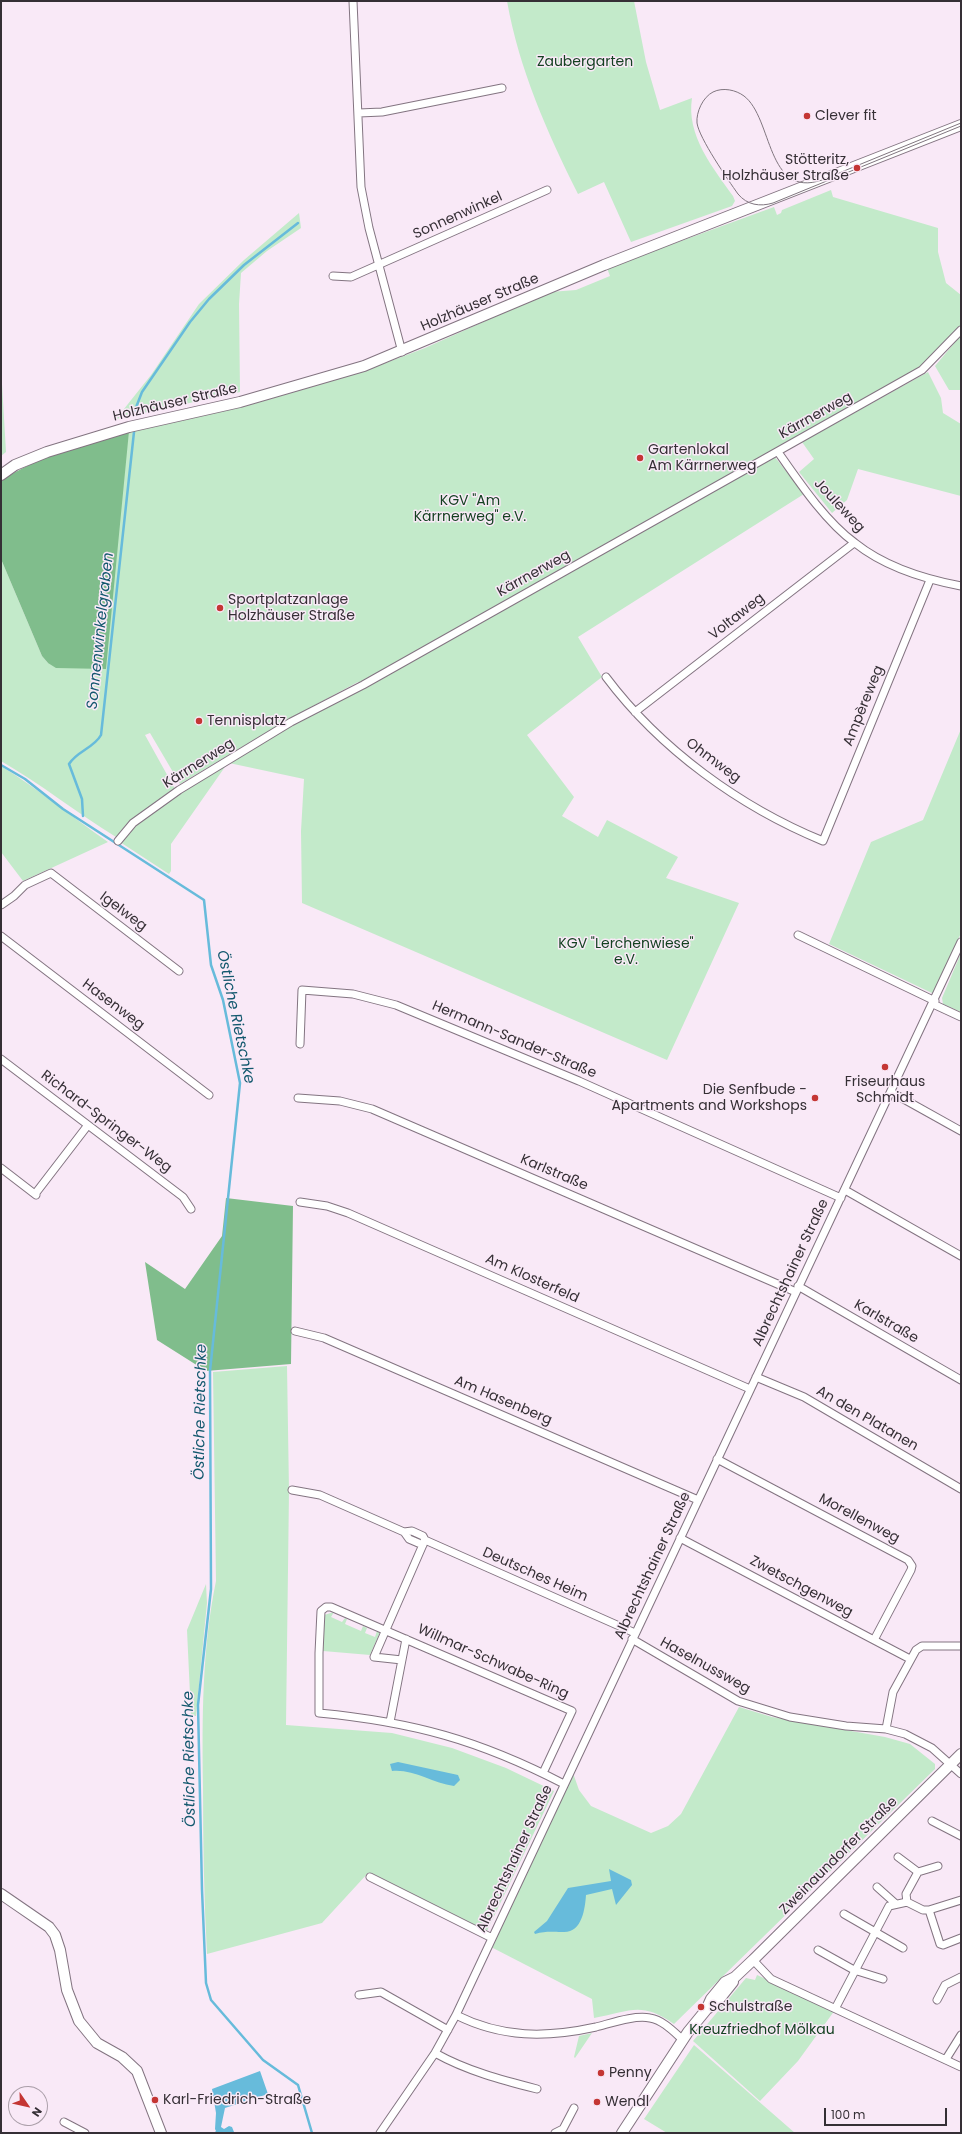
<!DOCTYPE html>
<html>
<head>
<meta charset="utf-8">
<style>
	body { margin:0 }
	#map { position:relative; width:962px; height:2134px; overflow:hidden; background:#f9e9f7; font-family:Poppins,sans-serif }
	canvas { display:block }
	.frame { position:absolute; inset:0; border:2px solid #352f35; pointer-events:none }
	.north { position:absolute; left:8px; top:2086px; width:40px; height:40px; box-sizing:border-box; background:#f9e9f7; border:1px solid #ab9fa9; border-radius:50%; rotate:124deg; font-size:11px; font-weight:700; line-height:16px; text-align:center; color:#352f35 }
	.north::after { content:''; display:block; margin:auto; width:14px; height:18px; background:#c43634; clip-path:polygon(50% 0,100% 100%,50% 72%,0 100%) }
	.scale { position:absolute; left:824px; top:2108px; width:123px; height:18px; box-sizing:border-box; border:2px solid #352f35; border-top:0; padding-left:5px; font-size:12px; line-height:14px; white-space:nowrap; color:#352f35; -webkit-text-stroke:3px #f9e9f7; paint-order:stroke }
</style>
</head>
<body>
<div id="map">
<canvas width="962" height="2134"></canvas>
<div class="frame"></div>
<div class="north">N</div>
<div class="scale">100 m</div>
</div>
<script>
const ctx = document.querySelector('canvas').getContext('2d');
ctx.lineJoin = 'round';
function fillPath(path, color) {
  ctx.fillStyle = color;
  ctx.fill(path, 'evenodd');
}
function trace(path, color, width, dash) {
  ctx.strokeStyle = color;
  ctx.lineWidth = width;
  ctx.lineCap = dash ? 'butt' : 'round';
  ctx.setLineDash(dash || []);
  ctx.stroke(path);
}
function label(font, color, halo, rows, align = 'center') {
  ctx.font = font + ' Poppins,sans-serif';
  ctx.lineWidth = 3;
  ctx.setLineDash([]);
  ctx.textBaseline = 'middle';
  ctx.strokeStyle = halo;
  ctx.fillStyle = color;
  for (const [text, x, y, turn = 0] of rows) {
    ctx.save();
    ctx.translate(x, y);
    ctx.rotate((+turn || 0) * Math.PI / 180);
    ctx.textAlign = isNaN(turn) ? turn : align;
    if (halo) ctx.strokeText(text, 0, 0);
    ctx.fillText(text, 0, 0);
    ctx.restore();
  }
}
const green = new Path2D(`
	M 507,1 L 634,1 L 646,62 L 660,110 L 692,98 C 686,135 713,168 733,196 L 735,201 L 732,206 L 631,242 L 604,182 L 578,194 C 547,132 519,69 507,1 Z
	M 831,190 L 833,197 L 938,228 L 938,252 L 946,283 L 961,295 L 961,326 L 927,363 L 771,452 L 804,494 L 578,637 L 602,677 L 527,735 L 574,797 L 562,816 L 598,837 L 607,820 L 678,857 L 666,878 L 739,903 L 667,1060 L 302,903 L 301,831 L 304,779 L 229,763 L 294,723 L 362,687 L 358,682 L 289,719 L 180,784 L 150,733 L 145,735 L 175,789 L 125,826 L 116,837 C 77,813 41,784 1,761 L 1,559 L 42,656 L 48,663 L 129,431 L 246,406 L 359,373 L 425,348 L 550,292 L 576,290 L 610,276 L 607,268 L 774,207 L 777,215 L 781,213 L 782,210 Z
	M 299,213 L 301,228 L 267,251 L 241,273 L 239,304 L 240,392 L 116,419 L 151,375 L 199,304 L 244,260 Z
	M 961,335 L 961,390 L 949,390 L 935,366 Z
	M 1,367 L 6,452 L 1,456 Z
	M 928,372 L 941,398 L 943,413 L 961,424 L 961,496 L 858,469 L 847,500 L 832,513 L 799,472 L 814,459 L 802,442 Z
	M 961,729 L 961,933 L 934,994 L 829,944 L 871,842 L 923,820 Z
	M 227,764 L 171,844 L 171,871 L 169,874 L 120,842 C 149,809 190,788 227,764 Z
	M 1,766 C 38,789 72,817 108,842 L 23,881 L 1,852 Z
	M 961,953 L 961,1012 L 943,1004 L 942,998 Z
	M 287,1366 L 289,1491 L 286,1725 L 392,1733 L 452,1748 L 506,1768 L 554,1791 L 487,1931 L 368,1873 L 322,1923 L 207,1954 C 204,1899 203,1843 203,1787 C 202,1718 202,1649 216,1581 L 213,1372 Z
	M 206,1584 L 207,1603 L 196,1716 L 191,1716 L 187,1630 Z
	M 334,1612 L 331,1617 L 342,1622 L 345,1618 L 347,1619 L 345,1624 L 361,1631 L 363,1626 L 367,1628 L 365,1633 L 375,1637 L 377,1631 L 380,1632 L 370,1655 L 323,1651 L 324,1615 Z
	M 739,1707 L 772,1717 L 885,1737 L 910,1744 L 935,1764 L 935,1769 L 674,2024 C 641,2001 631,2011 594,2018 L 592,1999 L 491,1947 L 573,1773 L 579,1790 L 591,1806 L 651,1833 L 668,1826 L 681,1814 Z
	M 757,1975 L 835,2010 L 798,2061 L 760,2101 L 693,2041 L 746,1978 L 755,1980 Z
	M 592,2033 L 575,2058 L 574,2057 L 579,2036 Z
	M 694,2045 L 795,2133 L 667,2133 L 644,2119 Z`);
const forest = new Path2D(`
	M 129,431 L 106,669 L 56,668 L 48,663 L 42,656 L 1,559 L 1,481 C 39,455 85,445 129,431 Z
	M 226,1198 L 293,1206 L 291,1364 L 206,1371 L 157,1340 L 145,1262 L 185,1289 L 222,1236 Z`);
const water = new Path2D(`
	M 398,1762 L 458,1775 L 460,1780 L 454,1786 C 432,1783 414,1769 392,1771 L 390,1764 Z
	M 609,1869 L 631,1880 L 632,1885 L 616,1905 L 612,1889 L 586,1895 C 585,1909 582,1934 562,1932 C 551,1932 546,1931 535,1934 L 534,1932 L 547,1921 L 568,1888 L 611,1881 Z
	M 260,2071 L 268,2094 L 225,2108 L 221,2127 L 224,2129 L 229,2126 L 232,2127 L 234,2132 L 214,2133 L 216,2131 L 215,2129 L 216,2113 L 212,2089 Z`);
const stream = new Path2D(`
	M 135,410 L 142,392 L 190,322 L 209,299 L 244,265 L 298,223
	M 1,765 L 25,779 L 63,809 L 204,900 L 211,965 L 223,1000 L 240,1083 L 210,1371 L 211,1589 L 198,1705 L 202,1890 L 206,1983 L 211,2000 L 263,2060 L 298,2085 L 312,2133
	M 83,816 L 82,799 L 69,764 C 77,751 94,748 101,735 L 134,432`);
const street = new Path2D(`
	M 353,1 L 361,187 L 369,228 L 402,352
	M 359,113 L 382,112 L 502,88
	M 333,276 L 351,277 L 547,190
	M 778,452 C 799,482 825,521 855,543 C 885,567 924,579 961,586
	M 606,677 C 660,749 740,807 823,841 L 930,580
	M 635,712 L 854,543
	M 118,841 L 133,823 L 179,790 L 291,722 L 363,685 L 922,370 L 961,330
	M 1,905 L 14,896 L 25,885 L 51,873 L 179,971
	M 798,935 L 935,1001
	M 1,936 L 209,1095
	M 933,1004 L 961,1017
	M 300,1044 L 302,990 L 353,994 L 396,1005 L 579,1081 L 841,1198
	M 1,1059 L 183,1197 L 191,1209
	M 891,1092 L 961,1131
	M 298,1098 L 340,1101 L 372,1109 L 796,1292
	M 1,1168 L 36,1195
	M 845,1190 L 961,1256
	M 35,1194 L 88,1125
	M 300,1202 L 327,1206 L 348,1213 L 750,1389
	M 798,1286 L 961,1380
	M 295,1331 L 324,1338 L 698,1500
	M 756,1377 L 804,1397 L 961,1489
	M 717,1459 L 908,1560 L 912,1566 L 911,1570 L 874,1640
	M 292,1490 L 320,1495 L 404,1532 L 412,1531 L 423,1536 L 425,1540 L 635,1633
	M 404,1532 L 409,1539 L 423,1545
	M 680,1538 L 910,1659
	M 632,1639 L 738,1701 L 790,1717 L 846,1726 L 886,1729 L 905,1734 L 932,1748 L 961,1774
	M 402,1660 L 374,1657 L 425,1540
	M 390,1722 L 406,1639
	M 886,1729 L 893,1692 L 916,1650 L 922,1646 L 961,1646
	M 543,1773 L 572,1711 L 331,1607 L 326,1607 L 321,1611 L 319,1653 L 319,1713 C 413,1722 479,1740 564,1784
	M 932,1821 L 961,1836
	M 898,1857 L 918,1872
	M 370,1877 L 492,1938
	M 877,1887 L 896,1904
	M 907,1902 L 906,1894 L 918,1872 L 938,1866
	M 929,1910 L 961,1900
	M 844,1914 L 903,1948
	M 818,1950 L 854,1970 L 883,1979
	M 753,1960 L 771,1979 L 961,2067
	M 359,1995 L 381,1992 L 448,2030
	M 937,2000 L 945,1985 L 961,1977
	M 836,2007 L 889,1906 L 907,1902 L 923,1910 L 929,1910 L 940,1944 L 943,1945 L 961,1938
	M 456,2015 C 502,2038 546,2038 596,2027 C 612,2023 634,2015 650,2018 C 663,2020 674,2032 683,2040
	M 435,2053 C 467,2071 502,2080 537,2089
	M 946,2059 L 961,2035
	M 64,2122 L 85,2133
	M 380,2133 L 435,2053 L 456,2015 L 961,942
	M 555,2133 L 563,2129 L 574,2108`);
const secondary = new Path2D(`
	M 1,475 L 15,465 L 47,452 L 129,427 L 240,402 L 364,366 L 604,265 L 961,125
	M 1,1894 L 49,1927 L 55,1935 L 60,1950 L 67,1990 L 79,2021 L 97,2043 L 122,2057 L 137,2071 L 161,2133
	M 707,2009 L 717,2002 L 733,1982
	M 622,2133 L 688,2032 L 706,2010 L 711,1999 L 725,1982 L 735,1977 L 753,1960 L 961,1754`);
const tram = new Path2D(`
	M 961,123 L 822,180 C 766,199 773,118 744,96 C 736,90 723,87 713,92 C 703,97 696,112 697,123 C 699,138 728,180 738,194 C 747,205 760,207 773,203 L 961,126`);
const markers = [
	[807,116,4,"#c43634"],
	[857,168,4,"#c43634"],
	[640,458,4,"#c43634"],
	[220,608,4,"#c43634"],
	[199,721,4,"#c43634"],
	[885,1067,4,"#c43634"],
	[815,1098,4,"#c43634"],
	[701,2007,4,"#c43634"],
	[601,2073,4,"#c43634"],
	[155,2100,4,"#c43634"],
	[597,2102,4,"#c43634"]
];
const parkNames = [
	["Zaubergarten",585,62],
	["KGV \"Am",470,501],
	["Kärrnerweg\" e.V.",470,517],
	["KGV \"Lerchenwiese\"",626,944],
	["e.V.",626,960],
	["Kreuzfriedhof Mölkau",762,2030]
];
const poiNames = [
	["Clever fit",815,116],
	["Stötteritz,",849,160,"right"],
	["Holzhäuser Straße",849,176,"right"],
	["Gartenlokal",648,450],
	["Am Kärrnerweg",648,466],
	["Sportplatzanlage",228,600],
	["Holzhäuser Straße",228,616],
	["Tennisplatz",207,721],
	["Friseurhaus",885,1082,"center"],
	["Schmidt",885,1098,"center"],
	["Die Senfbude -",807,1090,"right"],
	["Apartments and Workshops",807,1106,"right"],
	["Schulstraße",709,2007],
	["Penny",609,2073],
	["Karl-Friedrich-Straße",163,2100],
	["Wendl",605,2102]
];
const streetNames = [
	["Sonnenwinkel",458,216,-24],
	["Holzhäuser Straße",480,303,-23],
	["Holzhäuser Straße",175,403,-13],
	["Kärrnerweg",816,416,-29],
	["Jouleweg",839,506,47],
	["Kärrnerweg",534,574,-29],
	["Voltaweg",737,617,-38],
	["Ampèreweg",864,706,-68],
	["Ohmweg",713,761,37],
	["Kärrnerweg",199,764,-32],
	["Igelweg",123,912,37],
	["Hasenweg",113,1005,37],
	["Hermann-Sander-Straße",514,1040,23],
	["Richard-Springer-Weg",106,1122,37],
	["Karlstraße",554,1173,23],
	["Albrechtshainer Straße",791,1273,-65],
	["Am Klosterfeld",532,1279,24],
	["Karlstraße",886,1322,30],
	["Am Hasenberg",503,1401,23],
	["An den Platanen",867,1419,30],
	["Morellenweg",859,1519,28],
	["Albrechtshainer Straße",653,1566,-65],
	["Deutsches Heim",535,1575,24],
	["Zwetschgenweg",801,1587,28],
	["Willmar-Schwabe-Ring",493,1662,24],
	["Haselnussweg",705,1666,29],
	["Zweinaundorfer Straße",839,1856,-45],
	["Albrechtshainer Straße",515,1859,-65]
];
const waterNames = [
	["Sonnenwinkelgraben",101,631,-84],
	["Östliche Rietschke",235,1017,78],
	["Östliche Rietschke",201,1412,-89],
	["Östliche Rietschke",190,1759,-91]
];
fillPath(green, '#c3eaca');
fillPath(forest, '#80bd8c');
fillPath(water, '#67bbdb');
trace(stream, '#67bbdb', 2.5);
trace(street, '#837481', 9);
trace(secondary, '#837481', 12);
trace(street, '#fff', 7);
trace(secondary, '#fff', 10);
trace(tram, '#80767f', 1);
for (const [x, y, r, color] of markers) {
  const dot = new Path2D();
  dot.arc(x, y, r, 0, 2 * Math.PI);
  ctx.fillStyle = color;
  ctx.fill(dot);
  trace(dot, '#f9e9f7', 1.5);
}
label('14px', '#144121', '#f9e9f7', parkNames);
label('14px', '#352f35', '#f9e9f7', poiNames, 'left');
label('14px', '#352f35', '#f9e9f7', streetNames);
label('italic 15px', '#13586e', '#f9e9f7', waterNames);
</script>
</body>
</html>
